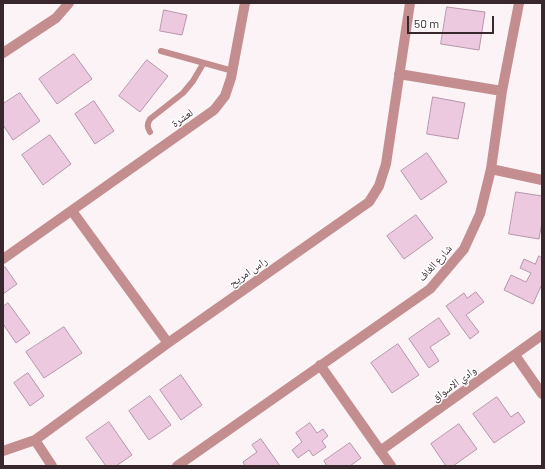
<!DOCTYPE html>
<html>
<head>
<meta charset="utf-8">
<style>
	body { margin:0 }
	#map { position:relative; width:545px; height:469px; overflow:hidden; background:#fcf3f6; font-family:Barlow,sans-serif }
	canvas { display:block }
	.frame { position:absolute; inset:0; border:4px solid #38282d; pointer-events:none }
	.scale { position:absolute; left:407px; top:16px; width:87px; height:18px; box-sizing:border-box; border:2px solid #38282d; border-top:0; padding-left:5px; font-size:12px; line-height:14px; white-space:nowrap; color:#38282d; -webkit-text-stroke:3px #fff; paint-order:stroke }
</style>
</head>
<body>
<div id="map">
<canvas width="545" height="469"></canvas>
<div class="frame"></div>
<div class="scale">50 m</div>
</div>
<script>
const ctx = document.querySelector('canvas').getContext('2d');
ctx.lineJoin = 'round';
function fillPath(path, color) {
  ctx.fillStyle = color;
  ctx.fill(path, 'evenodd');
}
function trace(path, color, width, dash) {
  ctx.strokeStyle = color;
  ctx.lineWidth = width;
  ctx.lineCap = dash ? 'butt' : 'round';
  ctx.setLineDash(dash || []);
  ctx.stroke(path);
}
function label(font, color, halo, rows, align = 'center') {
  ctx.font = font + ' Barlow,"Noto Naskh Arabic",sans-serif';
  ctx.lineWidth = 3;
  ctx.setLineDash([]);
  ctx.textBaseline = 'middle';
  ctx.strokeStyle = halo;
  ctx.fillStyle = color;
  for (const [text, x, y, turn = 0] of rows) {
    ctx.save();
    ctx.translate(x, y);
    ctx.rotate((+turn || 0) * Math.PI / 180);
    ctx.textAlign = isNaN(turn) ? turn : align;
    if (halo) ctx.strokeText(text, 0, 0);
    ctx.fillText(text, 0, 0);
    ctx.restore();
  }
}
const building = new Path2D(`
	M 447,7 L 485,12 L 479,50 L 441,44 Z
	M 164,10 L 187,15 L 182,35 L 160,31 Z
	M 74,54 L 92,79 L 57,104 L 39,79 Z
	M 147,60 L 168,76 L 140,112 L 119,96 Z
	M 20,93 L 40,121 L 13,140 L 3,125 L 3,104 Z
	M 433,97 L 465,103 L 458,139 L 427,134 Z
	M 94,101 L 114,131 L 95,144 L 75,114 Z
	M 50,135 L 71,164 L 43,185 L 22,155 Z
	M 427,153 L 447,182 L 421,200 L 401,171 Z
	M 516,192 L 542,196 L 542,222 L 539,239 L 509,234 Z
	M 416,215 L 433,238 L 404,259 L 387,236 Z
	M 539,256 L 542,258 L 542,284 L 533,304 L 504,290 L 511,275 L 526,282 L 531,273 L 520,268 L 524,259 L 535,264 Z
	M 5,267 L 17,284 L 3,294 L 3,269 Z
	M 476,292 L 484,302 L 466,315 L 479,332 L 470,339 L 446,306 L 464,293 L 467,298 Z
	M 8,303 L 30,333 L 16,343 L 3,324 L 3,307 Z
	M 439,318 L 450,334 L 430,347 L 439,361 L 429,368 L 409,339 Z
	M 64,327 L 82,353 L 44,378 L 26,352 Z
	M 398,344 L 419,375 L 392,393 L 371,363 Z
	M 28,373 L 44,396 L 30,406 L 14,383 Z
	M 181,375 L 202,405 L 181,420 L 160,390 Z
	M 150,396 L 171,425 L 149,440 L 129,411 Z
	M 497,397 L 511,417 L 518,412 L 525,422 L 494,443 L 473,414 Z
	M 109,422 L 132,455 L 116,466 L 106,466 L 86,438 Z
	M 310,423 L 317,433 L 323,429 L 328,436 L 322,441 L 326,447 L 313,456 L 309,450 L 298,458 L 292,450 L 302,442 L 296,433 Z
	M 459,424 L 477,449 L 453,466 L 446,466 L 431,444 Z
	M 261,439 L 280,466 L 245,466 L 243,462 L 257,452 L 252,445 Z
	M 350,443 L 361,458 L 350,466 L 327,466 L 324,461 Z`);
const service = new Path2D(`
	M 161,51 L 233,71
	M 150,132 C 147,127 147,124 150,119 L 183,93 L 193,81 L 203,64`);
const minor = new Path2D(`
	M 3,53 L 56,18 L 69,3
	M 399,74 L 502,91
	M 491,169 L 542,180
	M 72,211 L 168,343
	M 3,259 L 214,110 L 225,96 L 231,78 L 245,3
	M 515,355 L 542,394
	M 320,365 L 391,466
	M 35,440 L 52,466
	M 3,451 L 35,440 L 168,343 L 369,202 L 379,186 L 386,164 L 410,3
	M 380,451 L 542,335
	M 177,466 L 430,289 L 464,249 L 480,214 L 491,169 L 502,91 L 519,3`);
const streetNames = [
	["لعشرة",182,118,-35],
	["شارع الغاف",435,263,-48],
	["راس امريح",248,272,-35],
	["وادي الاسواق",454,384,-36]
];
fillPath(building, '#ecc9df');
trace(building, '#b695ab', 1);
trace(service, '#c48e90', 6);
trace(minor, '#c48e90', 10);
label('11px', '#38282d', '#fff', streetNames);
</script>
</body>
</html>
